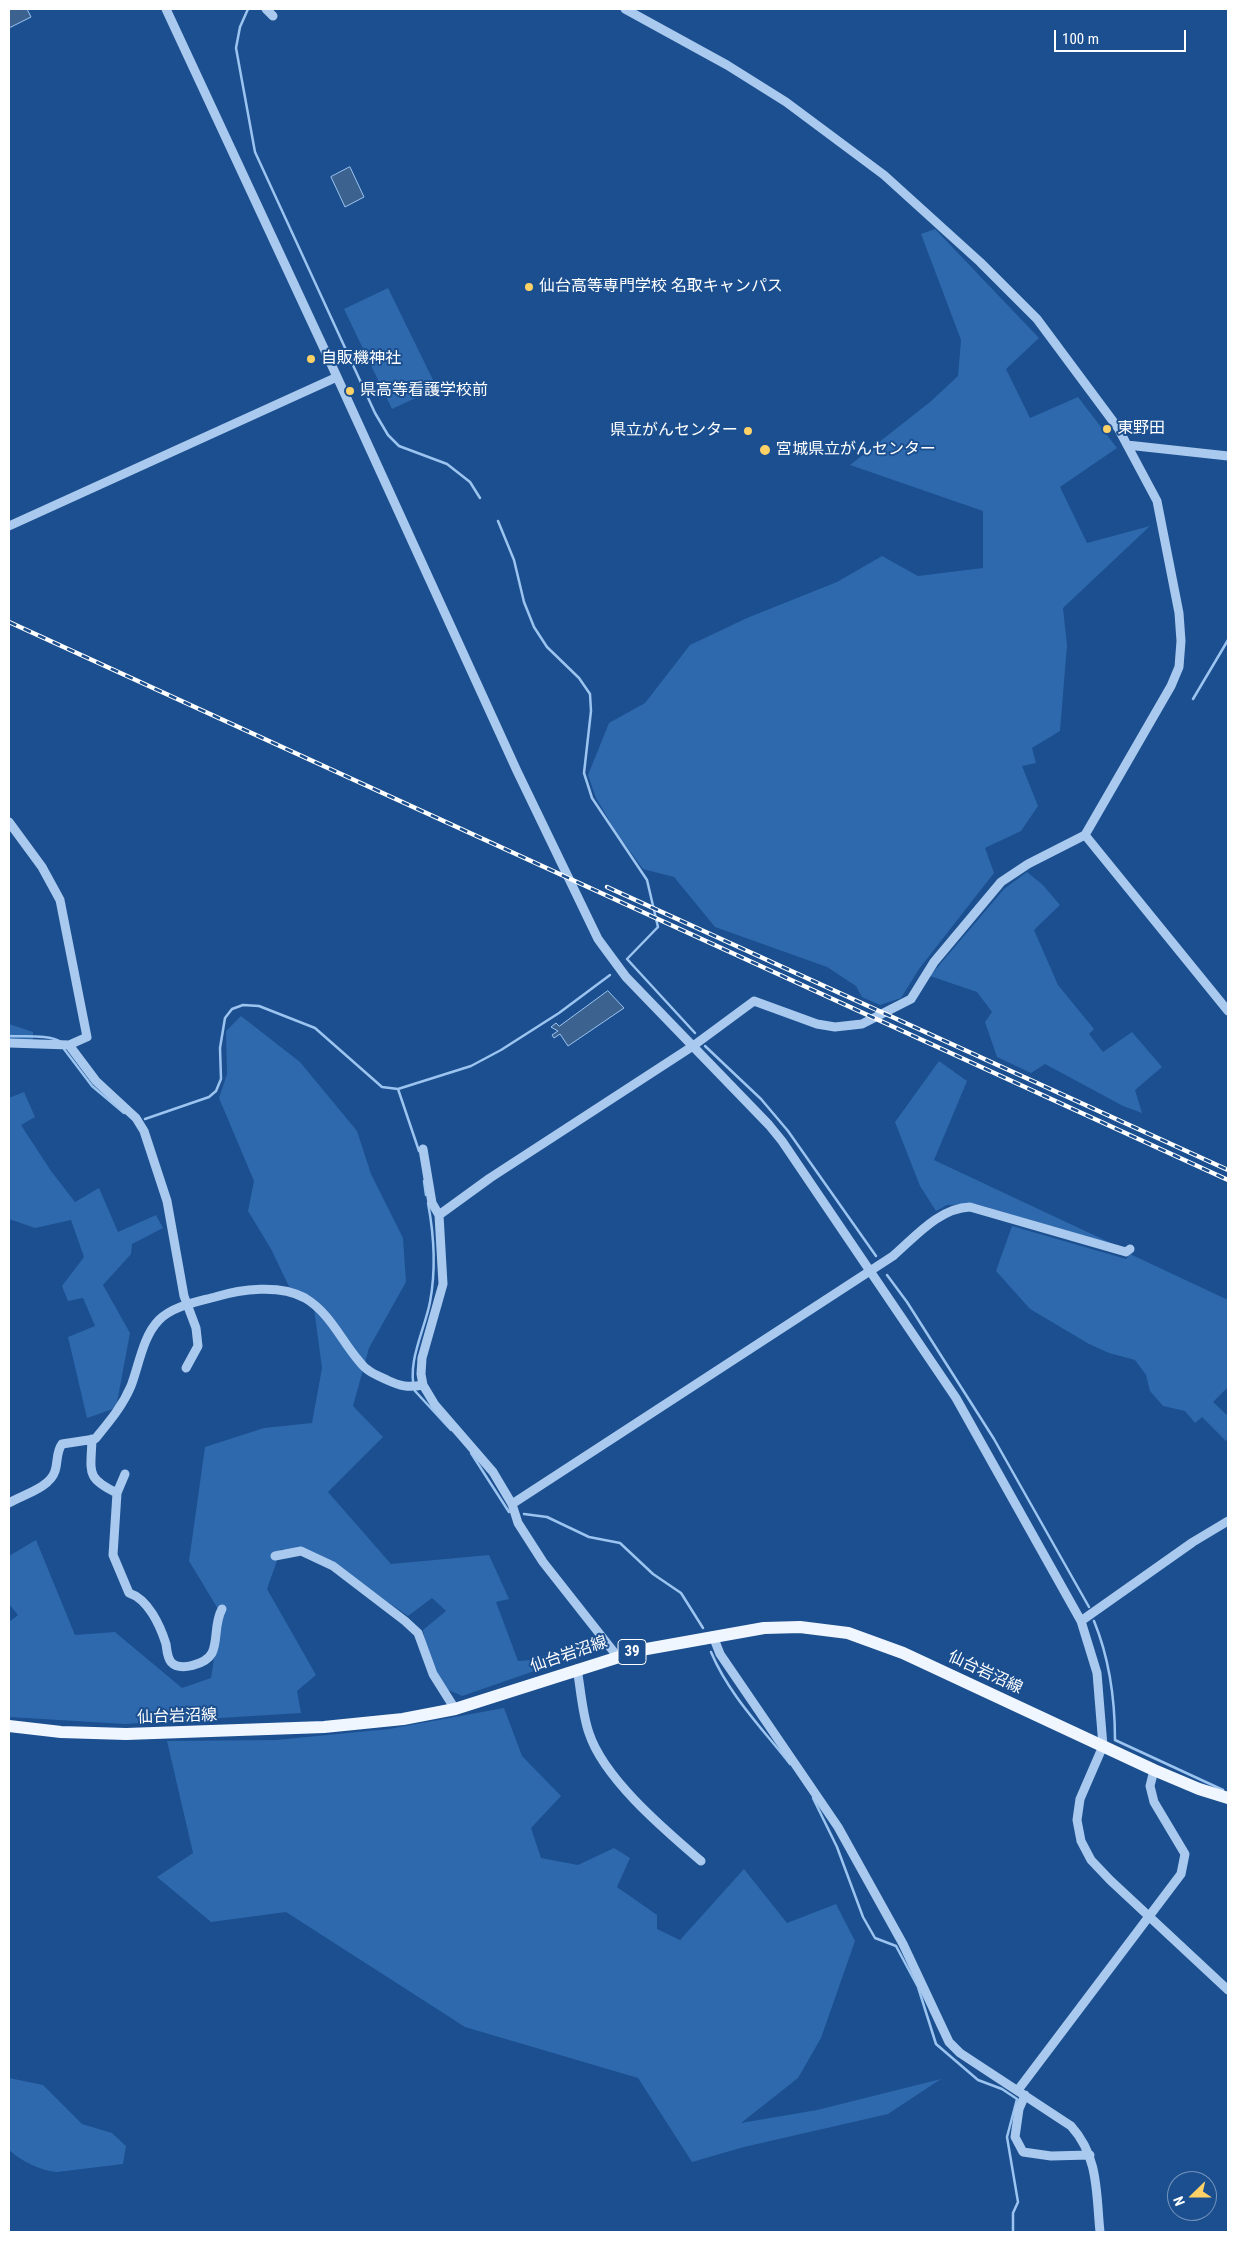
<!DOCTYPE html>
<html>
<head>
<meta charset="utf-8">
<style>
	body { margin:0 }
	#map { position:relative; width:1237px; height:2241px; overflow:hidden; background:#1b4f8f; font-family:"Roboto Condensed",sans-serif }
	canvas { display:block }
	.frame { position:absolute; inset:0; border:10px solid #fff; pointer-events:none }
	.north { position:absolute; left:1167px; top:2171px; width:50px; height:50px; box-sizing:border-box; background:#1b4f8f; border:1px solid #7695bc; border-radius:50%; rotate:248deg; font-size:14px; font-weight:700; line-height:20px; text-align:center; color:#fff }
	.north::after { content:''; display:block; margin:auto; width:18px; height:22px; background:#ffd166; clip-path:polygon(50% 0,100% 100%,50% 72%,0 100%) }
	.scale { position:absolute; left:1054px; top:30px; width:132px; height:22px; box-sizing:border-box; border:2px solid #fff; border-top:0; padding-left:6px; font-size:15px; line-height:18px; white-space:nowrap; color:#fff; -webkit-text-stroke:4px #1b4f8f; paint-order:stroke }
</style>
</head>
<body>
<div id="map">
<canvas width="1237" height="2241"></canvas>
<div class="frame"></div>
<div class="north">N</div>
<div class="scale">100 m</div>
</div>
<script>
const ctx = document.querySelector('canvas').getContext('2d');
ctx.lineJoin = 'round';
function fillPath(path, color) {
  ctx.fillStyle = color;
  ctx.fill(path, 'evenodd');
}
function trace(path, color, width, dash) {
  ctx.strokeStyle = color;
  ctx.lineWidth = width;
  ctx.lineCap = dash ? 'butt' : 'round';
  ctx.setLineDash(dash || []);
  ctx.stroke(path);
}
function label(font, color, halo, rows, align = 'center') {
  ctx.font = font + ' "Roboto Condensed","Noto Sans JP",sans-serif';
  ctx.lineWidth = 4;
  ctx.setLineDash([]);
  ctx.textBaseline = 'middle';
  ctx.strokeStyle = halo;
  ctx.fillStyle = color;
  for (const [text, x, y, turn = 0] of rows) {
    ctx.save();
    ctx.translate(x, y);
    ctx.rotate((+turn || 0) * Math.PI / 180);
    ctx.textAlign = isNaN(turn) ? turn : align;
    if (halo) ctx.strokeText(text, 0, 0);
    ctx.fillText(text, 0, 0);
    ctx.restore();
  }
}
const green = new Path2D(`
	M 935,229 L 1039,338 L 1006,369 L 1030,418 L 1078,397 L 1117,448 L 1060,487 L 1087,543 L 1150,526 L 1063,608 L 1067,645 L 1060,731 L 1032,748 L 1036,763 L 1022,766 L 1038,806 L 1021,831 L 985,848 L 994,873 L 919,969 L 901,998 L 880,1005 L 862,997 L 856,986 L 827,967 L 715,927 L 674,877 L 643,869 L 616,832 L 596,798 L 588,775 L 609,723 L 645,703 L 690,645 L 747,618 L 837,582 L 882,556 L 918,576 L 983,568 L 983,511 L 850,465 L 930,402 L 958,376 L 961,340 L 921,234 Z
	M 388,288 L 437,388 L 392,409 L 344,309 Z
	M 1027,872 L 1043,885 L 1060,905 L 1034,930 L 1058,985 L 1094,1029 L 1089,1034 L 1103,1052 L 1132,1032 L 1162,1067 L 1135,1090 L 1142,1113 L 1123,1106 L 1045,1064 L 1031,1073 L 997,1057 L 985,1022 L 992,1012 L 977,992 L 930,976 L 1004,889 Z
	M 241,1016 L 300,1062 L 357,1131 L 371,1174 L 403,1238 L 406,1282 L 369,1348 L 353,1406 L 383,1437 L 328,1492 L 391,1564 L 489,1555 L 509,1599 L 496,1602 L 518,1661 L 531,1660 L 567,1649 L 572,1658 L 462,1696 L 444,1688 L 428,1659 L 423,1630 L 446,1611 L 432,1598 L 408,1616 L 333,1564 L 281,1549 L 267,1589 L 316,1675 L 297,1691 L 301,1713 L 125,1724 L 9,1717 L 9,1622 L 18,1615 L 9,1604 L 9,1556 L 36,1540 L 75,1635 L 115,1632 L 182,1688 L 211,1678 L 221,1614 L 189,1561 L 205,1447 L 264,1428 L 312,1423 L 322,1368 L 314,1308 L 294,1297 L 271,1249 L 248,1211 L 254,1181 L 219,1098 L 227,1074 L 226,1031 Z
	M 9,1024 L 33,1032 L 33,1041 L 9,1040 Z
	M 939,1061 L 967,1081 L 934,1160 L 1115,1245 L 976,1204 L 947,1205 L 936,1211 L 920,1186 L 895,1122 Z
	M 24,1092 L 35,1117 L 21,1125 L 51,1171 L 75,1202 L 99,1188 L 118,1232 L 156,1215 L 163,1228 L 132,1244 L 131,1254 L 103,1285 L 130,1333 L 116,1408 L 87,1418 L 68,1337 L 95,1326 L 83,1298 L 68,1301 L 62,1286 L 84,1257 L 71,1220 L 35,1228 L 9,1219 L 9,1098 Z
	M 1012,1226 L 1126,1259 L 1130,1254 L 1228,1300 L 1228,1387 L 1213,1402 L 1228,1416 L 1228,1439 L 1226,1441 L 1202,1417 L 1195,1423 L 1185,1411 L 1163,1406 L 1150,1391 L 1146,1375 L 1135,1360 L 1109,1353 L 1089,1344 L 1030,1309 L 996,1271 Z
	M 504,1708 L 522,1756 L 561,1796 L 531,1828 L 541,1858 L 578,1865 L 614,1848 L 630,1858 L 617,1887 L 657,1915 L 657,1929 L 680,1940 L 744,1869 L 787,1923 L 836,1904 L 855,1941 L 821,2038 L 798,2078 L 741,2123 L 817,2110 L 941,2079 L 888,2114 L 744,2147 L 692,2162 L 638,2078 L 465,2027 L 286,1912 L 211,1922 L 157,1877 L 193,1853 L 167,1741 L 276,1740 L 389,1729 Z
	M 9,2078 L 43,2085 L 82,2124 L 112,2133 L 126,2146 L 123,2164 L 57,2172 C 41,2171 21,2161 9,2150 Z`);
const water = new Path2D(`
	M 9,9 L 27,9 L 31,17 L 9,28 Z
	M 350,167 L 364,197 L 345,207 L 331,177 Z
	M 608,991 L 624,1008 L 568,1046 L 560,1034 L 554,1038 L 552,1035 L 558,1031 L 551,1027 L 556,1023 L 559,1026 Z`);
const stream = new Path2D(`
	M 248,9 L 240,27 L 236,48 L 255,152 L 375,413 L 388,435 L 399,446 L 447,464 L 470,482 L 480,498
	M 498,521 L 514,560 L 524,602 L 534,627 L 547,647 L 579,678 L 590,694 L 591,711 L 584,773 L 592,798 L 647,880 L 658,927 L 627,959 L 695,1033
	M 1193,699 L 1228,640
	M 9,1036 C 23,1037 50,1034 61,1042
	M 705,1046 L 761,1099 L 788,1131 L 876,1256
	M 64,1049 L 92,1086 L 124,1113
	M 398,1089 L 419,1151
	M 145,1119 L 209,1097 L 216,1091 L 221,1079 L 220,1048 L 225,1018 L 232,1009 L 243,1005 L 259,1006 L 315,1028 L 382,1087 L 398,1089 L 471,1066 L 501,1050 L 559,1013 L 610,975
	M 424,1181 L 426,1195
	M 428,1203 C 434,1235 436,1270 430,1302 C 425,1329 406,1364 415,1391 L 451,1430
	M 887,1275 L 907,1302 L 994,1439 L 1089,1607
	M 471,1453 L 509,1512
	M 524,1514 L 547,1517 L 589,1537 L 620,1543 L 653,1574 L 681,1593 L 703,1628
	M 1094,1621 C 1110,1660 1115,1698 1115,1740 L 1223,1790
	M 711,1652 C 729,1695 762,1728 790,1764
	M 813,1798 L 837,1847 L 863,1917 L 875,1938 L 896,1946 L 918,1987 L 936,2044 L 978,2080 L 1002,2089 L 1017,2099 L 1007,2137 L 1018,2202 L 1013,2213 L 1013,2232`);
const minor = new Path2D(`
	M 166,9 L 327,355 L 517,771 L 598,939 L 626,977 L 769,1125 L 782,1141 L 956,1398 L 1081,1621 L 1097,1673 L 1103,1746 L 1080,1799 L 1077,1820 L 1081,1841 L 1091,1860 L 1110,1880 L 1228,1990
	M 266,9 L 273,16
	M 1127,445 L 1228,456
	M 9,526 L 337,377
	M 9,822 L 42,867 L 60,900 L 87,1037 L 69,1045 L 9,1043
	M 1085,835 L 1228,1011
	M 69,1045 L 96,1081 L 136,1118 L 144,1131 L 167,1201 L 184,1296 L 196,1328 L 198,1346 L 186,1368
	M 423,1149 L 432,1203 L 439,1215
	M 92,1439 C 91,1472 85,1478 117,1493 L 113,1555 L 129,1593 C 148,1599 160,1625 166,1644 C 167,1650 167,1657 171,1662 C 180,1672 206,1664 212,1653 C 218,1641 214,1623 222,1609
	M 117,1493 L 125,1474
	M 9,1503 C 22,1495 50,1488 55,1471 C 58,1462 56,1452 62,1444 L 95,1439 C 109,1422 122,1407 131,1386 C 139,1365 143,1336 159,1320 C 173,1306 197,1302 215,1297 C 241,1289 280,1284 305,1298 C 330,1313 341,1340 359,1361 C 366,1371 376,1375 387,1380 C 400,1386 408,1388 423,1385
	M 512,1504 L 893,1256 C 915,1237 939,1208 970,1207 L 1126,1252 L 1130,1249
	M 275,1556 L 301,1551 L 333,1566 L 405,1621 L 418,1633 L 433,1674 L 455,1709
	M 1081,1621 L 1193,1542 L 1228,1521
	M 713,1636 L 720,1654 L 838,1827 L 903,1944 L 949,2042 L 960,2053 L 1071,2126 C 1099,2157 1096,2193 1100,2232
	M 617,1656 L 543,1562 L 518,1523 L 512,1504 L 493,1472 L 435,1405 L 423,1385 L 421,1374 L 422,1358 L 443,1284 L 439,1215 L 490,1178 L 693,1046 L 754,1001 L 817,1024 L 835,1027 L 862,1024 L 911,999 L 934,962 L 1001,882 L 1028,864 L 1085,835 L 1171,686 L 1179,667 L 1181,641 L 1179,613 L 1157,501 L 1118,428 L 1037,319 L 980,262 L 884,175 L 786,102 L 727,65 L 625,9
	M 577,1669 C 581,1690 582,1713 589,1733 C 604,1779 665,1830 701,1861
	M 1018,2090 L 1181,1874 L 1185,1854 L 1154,1802 L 1150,1786 L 1154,1770
	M 1025,2095 L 1019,2109 L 1015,2137 L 1023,2152 L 1051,2156 L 1090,2155`);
const major = new Path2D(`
	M 9,1726 L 61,1732 L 126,1734 L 324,1727 L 403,1719 L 455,1709 L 641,1650 L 764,1628 L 800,1627 L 848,1633 L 903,1653 L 1154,1770 L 1199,1789 L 1228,1798`);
const rail = new Path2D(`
	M 9,622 L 1228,1180
	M 607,887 L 1228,1170`);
const markers = [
	[529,287,5,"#ffd166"],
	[311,359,5,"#ffd166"],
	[350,391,5,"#ffd166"],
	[1107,429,5,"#ffd166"],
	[748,431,5,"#ffd166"],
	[765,450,6,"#ffd166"]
];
const shields = [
	[632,1652,28]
];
const shieldNames = [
	["39",632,1652]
];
const poiNames = [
	["仙台高等専門学校 名取キャンパス",539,287],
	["自販機神社",321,359],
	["県高等看護学校前",360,391],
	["東野田",1117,429],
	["県立がんセンター",738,431,"right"],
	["宮城県立がんセンター",776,450]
];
const streetNames = [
	["仙台岩沼線",569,1655,-19],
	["仙台岩沼線",985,1673,25],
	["仙台岩沼線",177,1717,-2]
];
fillPath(green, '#2e69ad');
fillPath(water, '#3c6290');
trace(water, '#9cc4f0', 1);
trace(stream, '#9cc4f0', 2.5);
trace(minor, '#a9c9ee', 9);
trace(major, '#f0f6ff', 12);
trace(rail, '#fff', 4.5);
trace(rail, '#1b4f8f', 2.5, [8]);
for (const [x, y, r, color] of markers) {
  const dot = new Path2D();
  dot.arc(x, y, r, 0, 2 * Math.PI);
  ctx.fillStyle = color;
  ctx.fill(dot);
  trace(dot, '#1b4f8f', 2);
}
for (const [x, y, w] of shields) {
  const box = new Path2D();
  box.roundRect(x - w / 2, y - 12.5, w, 25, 4);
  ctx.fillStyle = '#1b4f8f';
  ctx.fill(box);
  trace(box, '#fff', 1);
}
label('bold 15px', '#fff', null, shieldNames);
label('16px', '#fff', '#1b4f8f', poiNames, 'left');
label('16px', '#fff', '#1b4f8f', streetNames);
</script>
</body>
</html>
